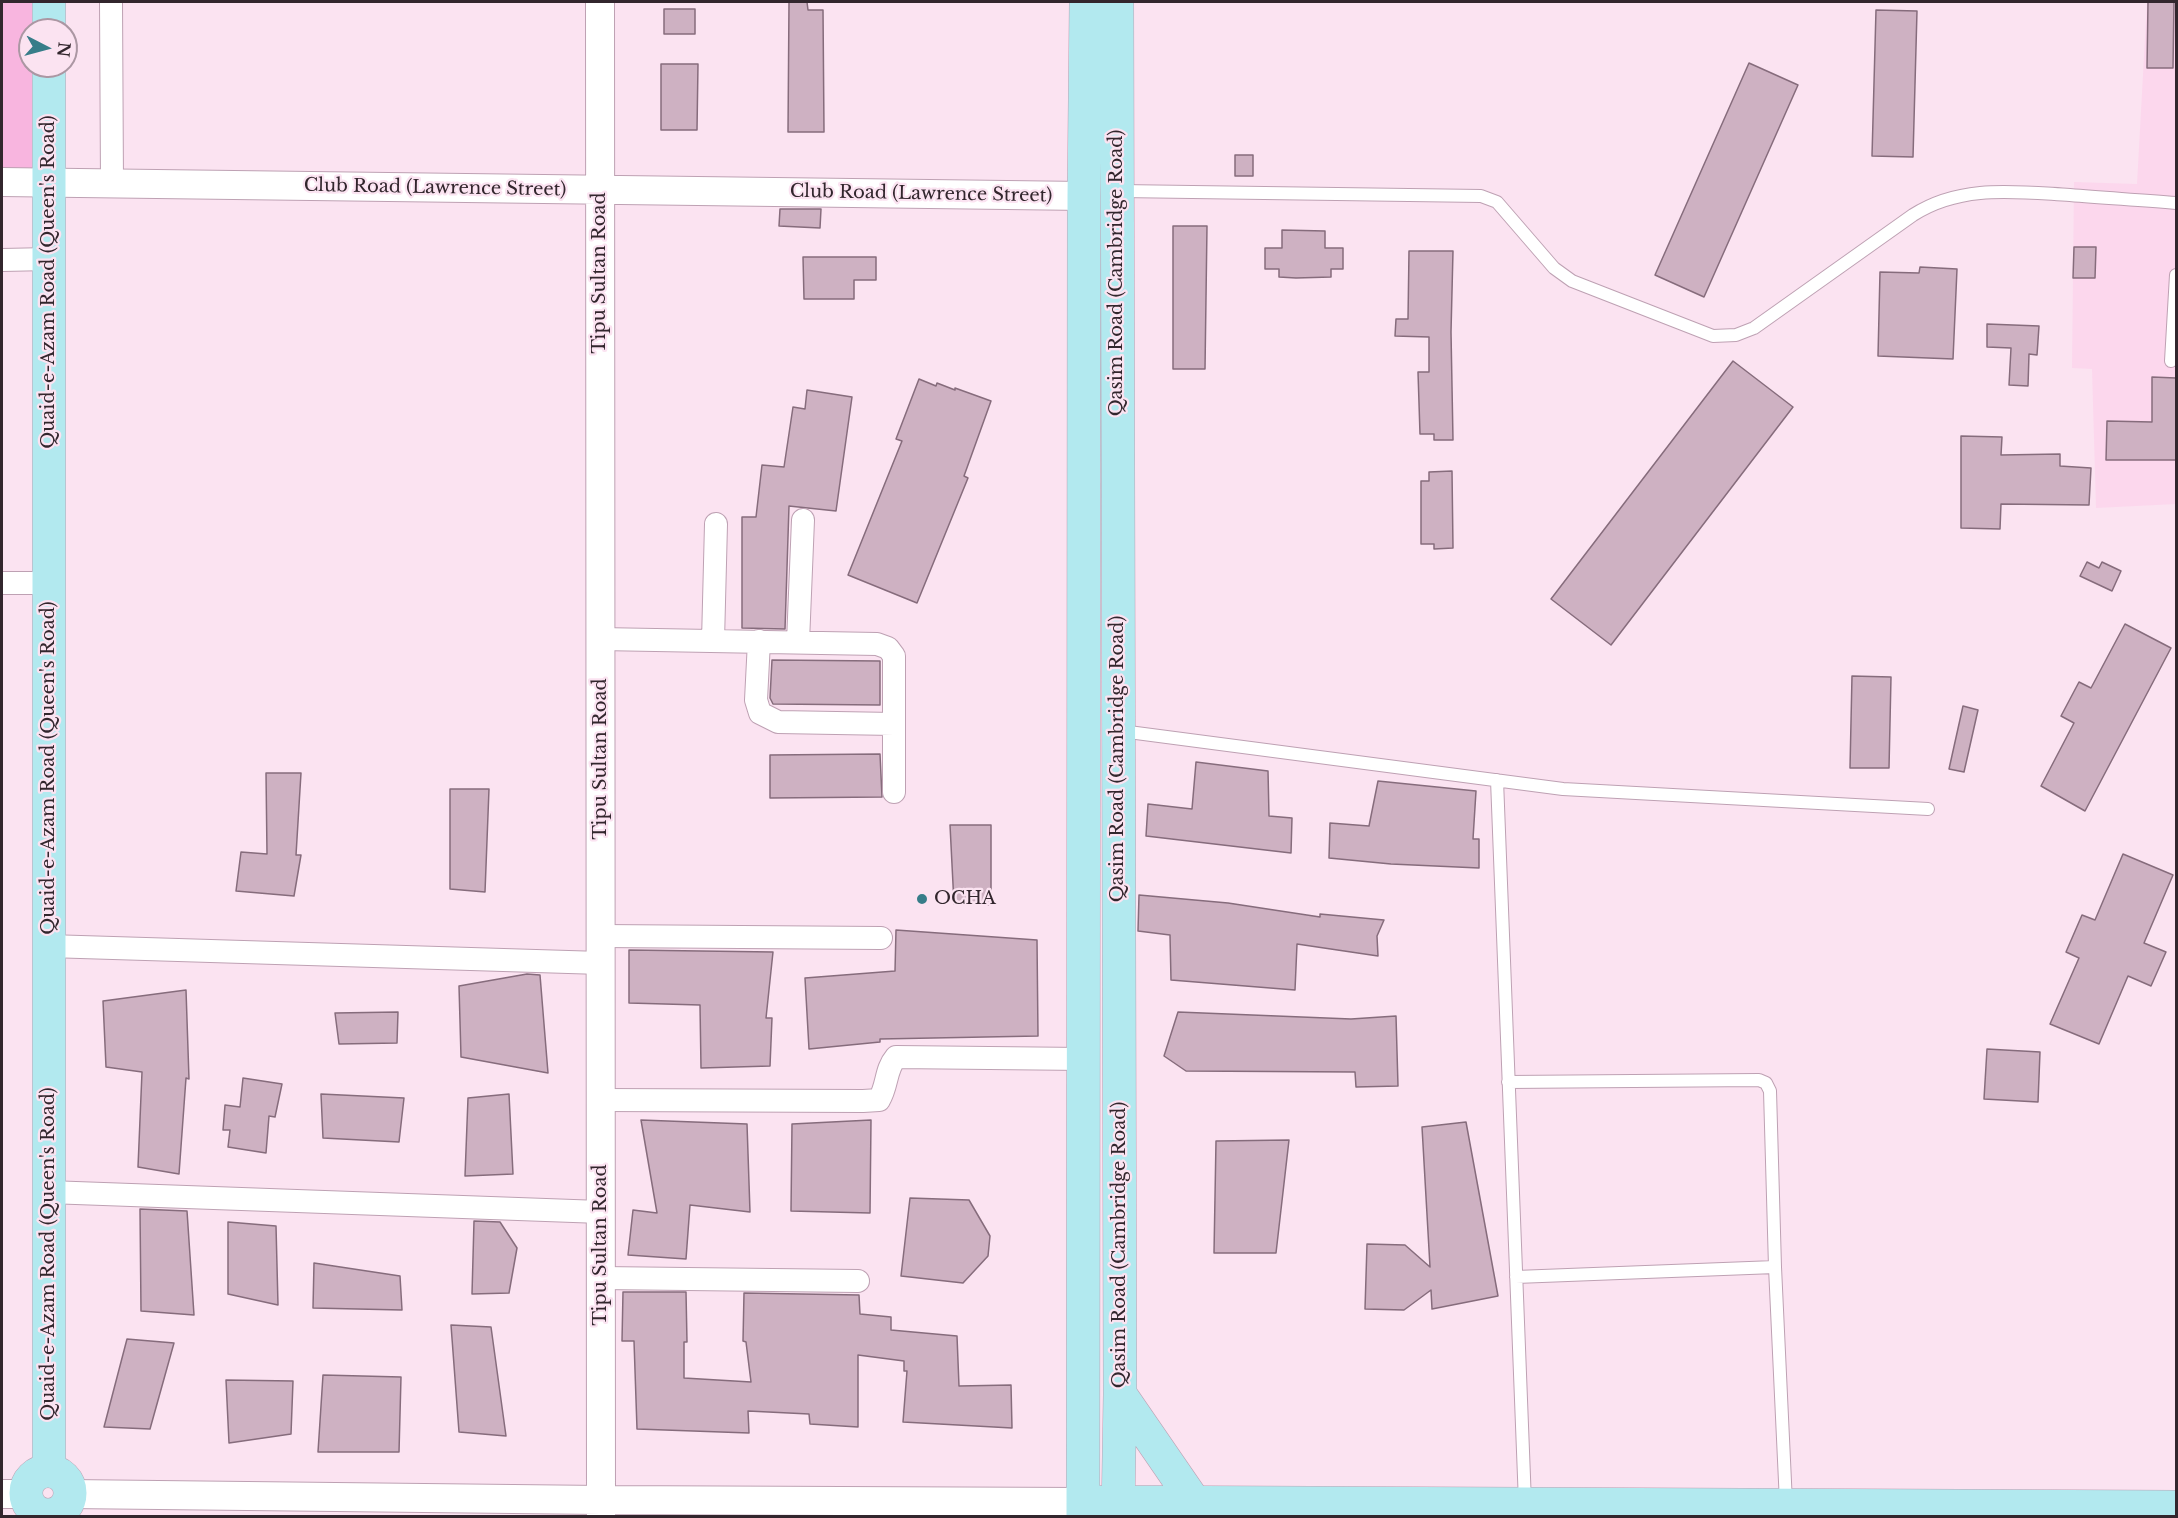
<!DOCTYPE html>
<html>
<head>
<meta charset="utf-8">
<style>
	body { margin:0 }
	#map { position:relative; width:2178px; height:1518px; overflow:hidden; background:#fbe3f1; font-family:"Libre Baskerville",serif }
	canvas { display:block }
	.frame { position:absolute; inset:0; border:3px solid #32262d; pointer-events:none }
	.north { position:absolute; left:18px; top:18px; width:60px; height:60px; box-sizing:border-box; background:#fbe3f1; border:2px solid #ab97a3; border-radius:50%; rotate:96deg; font-size:16px; font-weight:700; line-height:24px; text-align:center; color:#32262d }
	.north::after { content:''; display:block; margin:auto; width:21px; height:27px; background:#377d89; clip-path:polygon(50% 0,100% 100%,50% 72%,0 100%) }
</style>
</head>
<body>
<div id="map">
<canvas width="2178" height="1518"></canvas>
<div class="frame"></div>
<div class="north">N</div>
</div>
<script>
const ctx = document.querySelector('canvas').getContext('2d');
ctx.lineJoin = 'round';
function fillPath(path, color) {
  ctx.fillStyle = color;
  ctx.fill(path, 'evenodd');
}
function trace(path, color, width, dash) {
  ctx.strokeStyle = color;
  ctx.lineWidth = width;
  ctx.lineCap = dash ? 'butt' : 'round';
  ctx.setLineDash(dash || []);
  ctx.stroke(path);
}
function label(font, color, halo, rows, align = 'center') {
  ctx.font = font + ' "Libre Baskerville",serif';
  ctx.lineWidth = 4.5;
  ctx.setLineDash([]);
  ctx.textBaseline = 'middle';
  ctx.strokeStyle = halo;
  ctx.fillStyle = color;
  for (const [text, x, y, turn = 0] of rows) {
    ctx.save();
    ctx.translate(x, y);
    ctx.rotate((+turn || 0) * Math.PI / 180);
    ctx.textAlign = isNaN(turn) ? turn : align;
    if (halo) ctx.strokeText(text, 0, 0);
    ctx.fillText(text, 0, 0);
    ctx.restore();
  }
}
const built = new Path2D(`
	M 2147,2 L 2176,2 L 2176,504 L 2096,508 L 2092,369 L 2072,368 L 2074,182 L 2137,184 Z`);
const green = new Path2D(`
	M 2,2 L 63,2 L 63,30 L 30,30 L 30,66 L 63,66 L 63,183 L 2,183 Z`);
const building = new Path2D(`
	M 789,2 L 807,2 L 808,10 L 823,10 L 824,132 L 788,132 Z
	M 2148,2 L 2174,2 L 2173,68 L 2147,68 Z
	M 664,9 L 695,9 L 695,34 L 664,34 Z
	M 1876,10 L 1917,11 L 1913,157 L 1872,156 Z
	M 1749,63 L 1798,85 L 1704,297 L 1655,275 Z
	M 661,64 L 698,64 L 697,130 L 661,130 Z
	M 1235,155 L 1253,155 L 1253,176 L 1235,176 Z
	M 780,209 L 821,209 L 820,228 L 779,226 Z
	M 1173,226 L 1207,226 L 1205,369 L 1173,369 Z
	M 1282,230 L 1325,231 L 1325,248 L 1343,248 L 1343,269 L 1331,269 L 1331,277 L 1296,278 L 1279,277 L 1279,269 L 1265,269 L 1265,248 L 1282,248 Z
	M 2074,247 L 2096,247 L 2095,278 L 2073,278 Z
	M 1409,251 L 1453,251 L 1451,332 L 1453,440 L 1434,440 L 1434,434 L 1420,434 L 1418,372 L 1429,372 L 1429,337 L 1395,336 L 1396,319 L 1408,319 Z
	M 803,257 L 876,257 L 876,280 L 854,280 L 854,299 L 804,299 Z
	M 1920,267 L 1957,269 L 1953,359 L 1878,356 L 1880,272 L 1919,273 Z
	M 1987,324 L 2039,326 L 2037,355 L 2029,354 L 2028,386 L 2009,385 L 2011,348 L 1987,347 Z
	M 1733,361 L 1793,407 L 1611,645 L 1551,599 Z
	M 2152,377 L 2176,378 L 2176,460 L 2106,460 L 2107,421 L 2152,422 Z
	M 919,379 L 936,386 L 937,383 L 955,390 L 955,388 L 991,401 L 964,476 L 968,478 L 917,603 L 848,575 L 902,441 L 896,439 Z
	M 807,390 L 852,397 L 836,511 L 789,506 L 785,629 L 742,628 L 742,517 L 756,517 L 762,465 L 784,467 L 793,407 L 805,409 Z
	M 1961,436 L 2002,437 L 2001,455 L 2060,454 L 2060,466 L 2091,468 L 2089,505 L 2001,504 L 2000,529 L 1961,528 Z
	M 1452,471 L 1453,548 L 1434,549 L 1434,544 L 1421,544 L 1421,481 L 1429,481 L 1429,472 Z
	M 2087,562 L 2099,568 L 2102,562 L 2121,571 L 2112,591 L 2080,576 Z
	M 2125,624 L 2171,648 L 2085,811 L 2041,786 L 2074,723 L 2061,716 L 2079,682 L 2091,688 Z
	M 772,660 L 880,661 L 880,705 L 773,704 L 770,698 Z
	M 1852,676 L 1891,677 L 1889,768 L 1850,768 Z
	M 1963,706 L 1978,710 L 1964,772 L 1949,769 Z
	M 880,754 L 882,797 L 770,798 L 770,755 Z
	M 1196,762 L 1268,771 L 1269,816 L 1292,818 L 1291,853 L 1146,836 L 1148,804 L 1192,809 Z
	M 266,773 L 301,773 L 296,855 L 301,855 L 294,896 L 236,891 L 241,852 L 267,854 Z
	M 1378,781 L 1476,791 L 1473,839 L 1479,839 L 1479,868 L 1391,864 L 1329,858 L 1330,823 L 1369,826 Z
	M 450,789 L 489,789 L 485,892 L 450,889 Z
	M 950,825 L 991,825 L 991,905 L 954,904 Z
	M 2123,854 L 2173,875 L 2144,943 L 2166,952 L 2151,986 L 2128,976 L 2099,1044 L 2050,1024 L 2079,958 L 2066,952 L 2082,915 L 2095,920 Z
	M 1139,895 L 1228,903 L 1320,917 L 1320,914 L 1384,920 L 1377,936 L 1378,956 L 1297,944 L 1295,990 L 1171,980 L 1170,935 L 1138,931 Z
	M 896,930 L 1037,940 L 1038,1036 L 880,1039 L 880,1042 L 809,1049 L 805,978 L 895,971 Z
	M 629,950 L 773,952 L 766,1018 L 772,1018 L 770,1066 L 701,1068 L 700,1005 L 629,1003 Z
	M 527,974 L 540,975 L 548,1073 L 461,1057 L 459,986 Z
	M 186,990 L 189,1079 L 186,1078 L 179,1174 L 138,1167 L 142,1072 L 106,1067 L 103,1001 Z
	M 398,1012 L 397,1043 L 339,1044 L 335,1013 Z
	M 1178,1012 L 1351,1019 L 1396,1016 L 1398,1086 L 1356,1087 L 1355,1072 L 1186,1071 L 1164,1056 Z
	M 1987,1049 L 2040,1052 L 2038,1102 L 1984,1099 Z
	M 243,1078 L 282,1084 L 275,1117 L 269,1116 L 266,1153 L 228,1147 L 230,1130 L 223,1130 L 225,1105 L 240,1107 Z
	M 321,1094 L 404,1098 L 399,1142 L 323,1138 Z
	M 509,1094 L 513,1174 L 465,1176 L 468,1098 Z
	M 641,1120 L 747,1124 L 750,1212 L 690,1205 L 686,1259 L 628,1255 L 633,1210 L 657,1213 Z
	M 871,1120 L 870,1213 L 791,1211 L 792,1124 Z
	M 1466,1122 L 1498,1296 L 1432,1309 L 1431,1290 L 1404,1310 L 1365,1309 L 1367,1244 L 1405,1245 L 1430,1267 L 1422,1127 Z
	M 1289,1140 L 1276,1253 L 1214,1253 L 1216,1141 Z
	M 910,1198 L 969,1200 L 990,1236 L 988,1256 L 963,1283 L 901,1276 Z
	M 140,1209 L 187,1211 L 194,1315 L 141,1311 Z
	M 474,1221 L 500,1222 L 517,1248 L 509,1293 L 472,1294 Z
	M 228,1222 L 276,1226 L 278,1305 L 228,1294 Z
	M 314,1263 L 400,1276 L 402,1310 L 313,1308 Z
	M 623,1292 L 686,1292 L 687,1342 L 684,1342 L 684,1378 L 751,1382 L 746,1342 L 743,1341 L 744,1293 L 859,1295 L 860,1314 L 891,1317 L 891,1330 L 957,1336 L 959,1386 L 1011,1385 L 1012,1428 L 903,1422 L 907,1371 L 904,1371 L 904,1361 L 858,1355 L 858,1427 L 810,1424 L 809,1414 L 748,1411 L 749,1433 L 637,1429 L 634,1341 L 622,1341 Z
	M 451,1325 L 491,1327 L 506,1436 L 459,1432 Z
	M 127,1339 L 174,1343 L 150,1429 L 104,1427 Z
	M 323,1375 L 401,1377 L 399,1452 L 318,1452 Z
	M 226,1380 L 293,1381 L 291,1434 L 229,1443 Z`);
const service = new Path2D(`
	M 1120,191 L 1481,196 L 1497,202 L 1554,268 L 1572,281 L 1713,336 L 1736,335 L 1754,328 L 1913,215 C 1961,184 2016,192 2070,195 C 2106,198 2141,200 2176,203
	M 2171,361 L 2176,275
	M 1121,731 L 1563,789 L 1928,809
	M 1497,780 L 1525,1503
	M 1508,1082 L 1759,1080 L 1766,1083 L 1770,1091 L 1775,1267 L 1786,1503
	M 1516,1277 L 1775,1267`);
const minor = new Path2D(`
	M 111,2 L 112,184
	M 2,260 L 49,259
	M 2,583 L 50,583
	M 600,639 L 877,644 L 888,648 L 894,656 L 894,792
	M 713,641 L 716,524
	M 759,641 L 756,700 L 760,713 L 778,722 L 894,724
	M 798,642 L 803,520
	M 601,936 L 881,938
	M 48,946 L 601,963
	M 601,1100 L 863,1101 L 879,1100 C 888,1085 885,1070 896,1057 L 1083,1059
	M 48,1192 L 601,1212
	M 601,1278 L 858,1281`);
const tertiary = new Path2D(`
	M 600,2 L 601,1516
	M 2,182 L 1084,196
	M 2,1494 L 26,1494
	M 70,1494 L 601,1500 L 1082,1502`);
const secondary = new Path2D(`
	M 1117,2 L 1120,1394 L 1118,1516
	M 49,30 L 49,2
	M 49,66 L 49,1471
	M 1120,1394 L 1195,1503 L 1186,1516
	M26 1493a22 22 0 1 1 44 0a22 22 0 1 1-44 0Z
	M 1096,1502 L 2176,1507
	M 1083,1516 L 1084,196 L 1086,2`);
const markers = [
	[922,899,6,"#377d89"]
];
const streetNames = [
	["Club Road (Lawrence Street)",435,188,1],
	["Club Road (Lawrence Street)",921,194,1],
	["Tipu Sultan Road",600,273,-90],
	["Qasim Road (Cambridge Road)",1117,273,-90],
	["Quaid-e-Azam Road (Queen's Road)",49,282,-90],
	["Tipu Sultan Road",601,759,-90],
	["Qasim Road (Cambridge Road)",1118,759,-90],
	["Quaid-e-Azam Road (Queen's Road)",49,768,-90],
	["Tipu Sultan Road",601,1245,-90],
	["Qasim Road (Cambridge Road)",1120,1245,-90],
	["Quaid-e-Azam Road (Queen's Road)",49,1254,-90]
];
const poiNames = [
	["OCHA",934,899]
];
fillPath(built, '#fcd7ed');
fillPath(green, '#f8b5df');
fillPath(building, '#ceb1c2');
trace(building, '#866c7c', 1.5);
trace(service, '#bea1b3', 14);
trace(minor, '#bea1b3', 24);
trace(tertiary, '#bea1b3', 30);
trace(secondary, '#bea1b3', 34);
trace(service, '#fff', 12);
trace(minor, '#fff', 22);
trace(tertiary, '#fff', 28);
trace(secondary, '#b2e9ef', 33);
for (const [x, y, r, color] of markers) {
  const dot = new Path2D();
  dot.arc(x, y, r, 0, 2 * Math.PI);
  ctx.fillStyle = color;
  ctx.fill(dot);
  trace(dot, '#fbe3f1', 2);
}
label('18px', '#32262d', '#fbe3f1', streetNames);
label('18px', '#32262d', '#fbe3f1', poiNames, 'left');
</script>
</body>
</html>
